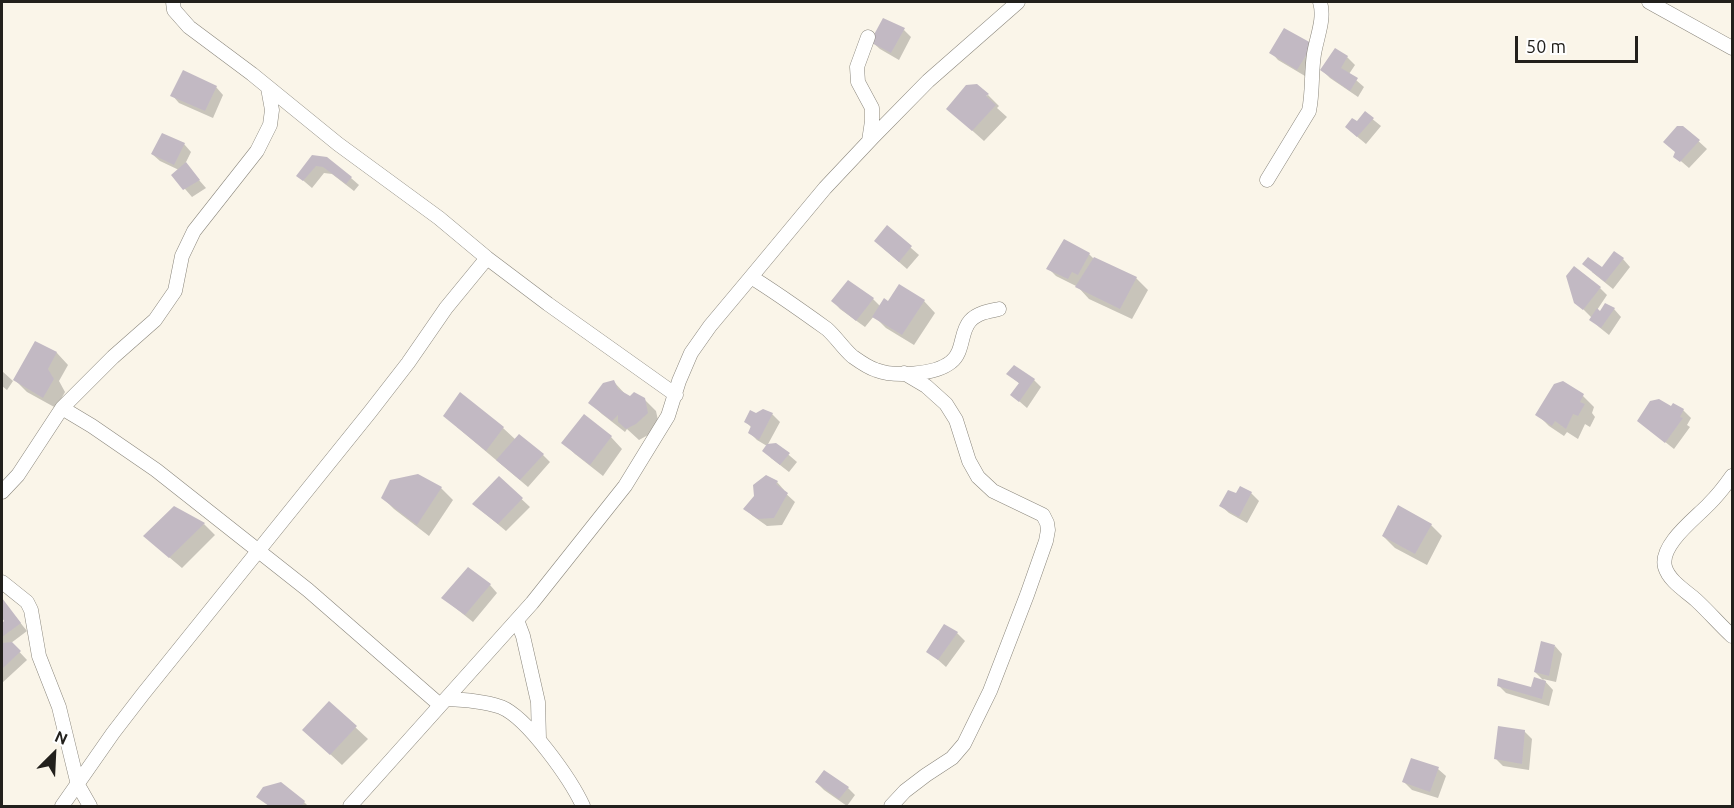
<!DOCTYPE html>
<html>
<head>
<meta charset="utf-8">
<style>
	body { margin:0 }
	#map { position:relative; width:1734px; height:808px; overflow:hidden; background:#faf5e9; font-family:Ubuntu,sans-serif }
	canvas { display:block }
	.frame { position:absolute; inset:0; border:3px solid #22201c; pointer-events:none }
	.north { position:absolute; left:24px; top:724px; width:60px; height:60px; -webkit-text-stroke:4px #fff; paint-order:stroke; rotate:24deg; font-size:16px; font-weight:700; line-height:24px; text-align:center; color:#22201c }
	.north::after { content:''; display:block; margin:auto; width:21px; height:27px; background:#22201c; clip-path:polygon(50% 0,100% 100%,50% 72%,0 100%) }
	.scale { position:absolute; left:1515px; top:36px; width:123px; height:27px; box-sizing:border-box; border:3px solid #22201c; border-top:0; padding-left:8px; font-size:18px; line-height:21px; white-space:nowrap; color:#22201c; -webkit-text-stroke:4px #fff; paint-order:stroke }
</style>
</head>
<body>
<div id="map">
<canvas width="1734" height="808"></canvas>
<div class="frame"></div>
<div class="north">N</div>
<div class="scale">50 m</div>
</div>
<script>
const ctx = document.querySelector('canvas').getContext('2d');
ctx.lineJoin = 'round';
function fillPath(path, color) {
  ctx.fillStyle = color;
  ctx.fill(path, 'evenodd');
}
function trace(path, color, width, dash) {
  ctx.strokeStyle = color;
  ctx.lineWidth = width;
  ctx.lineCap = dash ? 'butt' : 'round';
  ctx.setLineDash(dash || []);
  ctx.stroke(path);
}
const shadow = new Path2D(`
	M 904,30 L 911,37 L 899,60 L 880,49 L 872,42 Z
	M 1271,52 L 1319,53 L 1305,76 L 1278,60 Z
	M 1347,57 L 1355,65 L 1349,74 L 1364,87 L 1358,97 L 1330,78 L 1322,70 Z
	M 216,87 L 223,95 L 213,118 L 179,103 L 172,95 Z
	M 988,95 L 999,106 L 997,108 L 1007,117 L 984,141 L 948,109 Z
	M 1365,113 L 1381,126 L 1366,144 L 1354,134 L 1357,123 Z
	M 1683,127 L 1707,149 L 1689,168 L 1675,156 Z
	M 184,144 L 191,152 L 185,164 L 206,188 L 192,197 L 173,175 L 179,170 L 160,161 L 152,154 Z
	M 312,157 L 351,178 L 359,185 L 354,191 L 332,174 L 324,173 L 312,188 L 298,176 Z
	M 887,227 L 919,255 L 907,269 L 884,249 Z
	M 1089,254 L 1094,259 L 1136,278 L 1148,290 L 1132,319 L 1089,299 L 1078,287 L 1056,276 L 1048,268 Z
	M 1623,259 L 1630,267 L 1613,289 L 1592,272 Z
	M 848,282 L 873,299 L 881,307 L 888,303 L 924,301 L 935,313 L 914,345 L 886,328 L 874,316 L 865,327 L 840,309 L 833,301 Z
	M 1600,288 L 1607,295 L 1597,310 L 1601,313 L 1614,309 L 1621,317 L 1609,335 L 1599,327 L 1591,319 L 1592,318 L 1576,302 Z
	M 35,343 L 57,353 L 68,365 L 59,381 L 65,392 L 56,408 L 27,392 L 15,380 Z
	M 2,371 L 13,381 L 7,390 L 2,386 Z
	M 1008,374 L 1034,380 L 1041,387 L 1027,408 L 1012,395 L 1020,384 Z
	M 614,382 L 627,396 L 644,399 L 656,411 L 659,425 L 648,435 L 639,440 L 627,429 L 625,432 L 602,414 L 590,403 Z
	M 1583,396 L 1594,407 L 1592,413 L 1595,417 L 1590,427 L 1585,424 L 1578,439 L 1567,432 L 1564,436 L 1549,426 L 1537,414 Z
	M 1672,409 L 1683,410 L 1691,418 L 1687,425 L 1690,427 L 1674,449 L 1639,421 Z
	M 763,410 L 772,414 L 780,422 L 767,446 L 776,444 L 797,462 L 789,472 L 771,458 L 767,446 L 757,440 L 750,433 L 752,428 L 746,422 Z
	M 457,427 L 503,428 L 516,440 L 543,455 L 550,462 L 528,487 Z
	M 611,437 L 622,449 L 603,476 L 575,454 L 563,442 Z
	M 418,475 L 441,488 L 453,500 L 429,536 L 394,509 L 383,498 Z
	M 499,478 L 530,507 L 506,531 L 482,511 Z
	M 777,482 L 784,490 L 783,491 L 795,502 L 782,525 L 767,526 L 753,516 L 745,509 Z
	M 1251,493 L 1259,501 L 1247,523 L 1229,513 L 1221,506 L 1237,495 Z
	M 204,524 L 215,535 L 182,568 L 157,547 Z
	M 1431,525 L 1442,536 L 1427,565 L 1395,548 L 1383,536 Z
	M 490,585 L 497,593 L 473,622 L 443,598 Z
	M 2,600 L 27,631 L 11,643 L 27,660 L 2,683 L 2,645 L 3,644 L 2,643 L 2,625 L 6,622 L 2,616 Z
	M 945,626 L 957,633 L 965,641 L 946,667 L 928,651 Z
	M 1555,646 L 1562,654 L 1556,682 L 1543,679 L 1553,690 L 1549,706 L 1506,693 L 1498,685 L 1532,689 L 1545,682 L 1535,672 Z
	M 329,703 L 368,739 L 342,765 L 316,741 Z
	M 1524,731 L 1532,739 L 1529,770 L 1503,766 L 1496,759 Z
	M 1438,769 L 1446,776 L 1438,798 L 1412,790 L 1404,782 Z
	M 816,782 L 848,788 L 855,795 L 847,806 L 824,790 Z
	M 281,783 L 304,802 L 308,806 L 269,806 L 258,796 Z`);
const building = new Path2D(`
	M 883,18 L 905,28 L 891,53 L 870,42 Z
	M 1284,28 L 1313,44 L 1297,70 L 1269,53 Z
	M 1335,48 L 1348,56 L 1341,68 L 1358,78 L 1350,91 L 1320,70 Z
	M 183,70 L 217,86 L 205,111 L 170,96 Z
	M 977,84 L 989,94 L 986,96 L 996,105 L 972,131 L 946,109 L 966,85 Z
	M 1365,111 L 1374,118 L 1357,137 L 1345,127 L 1352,118 L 1357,121 Z
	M 1677,126 L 1683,126 L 1700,140 L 1680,162 L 1673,157 L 1675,152 L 1663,142 Z
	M 162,133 L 185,143 L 174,165 L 151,154 Z
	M 312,155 L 327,157 L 352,177 L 346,184 L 323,167 L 316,166 L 303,181 L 296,176 Z
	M 186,162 L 200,180 L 183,190 L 171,175 Z
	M 887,225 L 912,246 L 899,262 L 874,241 Z
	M 1064,239 L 1090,253 L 1078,275 L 1072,272 L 1068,279 L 1046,269 Z
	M 1614,251 L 1624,258 L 1605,282 L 1582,264 L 1588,257 L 1602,267 Z
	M 1094,257 L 1137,277 L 1120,309 L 1075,287 Z
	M 1574,266 L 1601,287 L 1583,310 L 1574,303 L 1566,276 Z
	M 848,280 L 874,298 L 856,321 L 831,301 Z
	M 899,284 L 925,300 L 902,335 L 872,317 L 884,298 L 888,301 Z
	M 1605,303 L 1615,308 L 1601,328 L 1589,320 L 1597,308 L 1600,311 Z
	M 35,341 L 57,352 L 48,369 L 54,379 L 43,398 L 13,380 Z
	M 1014,365 L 1035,379 L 1019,402 L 1010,395 L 1019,383 L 1006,374 Z
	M 614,380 L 618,389 L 630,396 L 634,392 L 645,398 L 648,413 L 636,424 L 626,429 L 618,422 L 618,415 L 612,421 L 588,403 L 603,383 Z
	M 1563,381 L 1584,394 L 1580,402 L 1585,404 L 1578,416 L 1573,414 L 1566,429 L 1555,421 L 1552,426 L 1535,415 L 1554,384 Z
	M 460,392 L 504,427 L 486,451 L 443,416 Z
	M 1659,399 L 1671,406 L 1673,403 L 1684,409 L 1680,417 L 1683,418 L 1665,443 L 1637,421 L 1650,401 Z
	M 763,409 L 773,413 L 759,440 L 748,433 L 751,426 L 744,422 L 750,410 L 756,413 Z
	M 584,414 L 612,436 L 590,465 L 561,443 Z
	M 519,434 L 544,454 L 520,480 L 496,460 Z
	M 776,443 L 790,453 L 780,465 L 762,451 L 767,444 Z
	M 418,474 L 442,487 L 417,525 L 381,498 L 390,480 Z
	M 766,475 L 778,481 L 776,484 L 788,493 L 774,518 L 758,519 L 743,509 L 754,496 L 753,485 Z
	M 499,476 L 523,498 L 498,524 L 472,504 Z
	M 1240,486 L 1252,492 L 1239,517 L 1219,506 L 1228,490 L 1236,493 Z
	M 1398,505 L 1432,524 L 1415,554 L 1382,536 Z
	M 174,506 L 205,523 L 169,558 L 143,536 Z
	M 468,567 L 491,584 L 465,615 L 441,598 Z
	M 2,598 L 21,623 L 2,637 L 2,623 L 4,621 L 2,618 Z
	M 944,624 L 958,632 L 938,660 L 926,652 Z
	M 1541,641 L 1555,645 L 1549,676 L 1534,672 Z
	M 12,642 L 21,651 L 2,669 L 2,643 Z
	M 1534,677 L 1546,681 L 1542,699 L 1497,686 L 1498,678 L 1531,687 Z
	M 329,701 L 357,726 L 330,755 L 302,730 Z
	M 1498,726 L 1525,730 L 1522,764 L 1494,759 Z
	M 1411,758 L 1439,767 L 1430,792 L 1402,782 Z
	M 824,770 L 849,787 L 839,799 L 815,782 Z
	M 281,782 L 305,801 L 302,806 L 269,806 L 256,797 L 263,787 Z`);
const minor = new Path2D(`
	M 173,2 L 174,10 L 189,27 L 252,74 L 338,144 L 439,218 L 487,258 L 548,304 L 676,395
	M 1649,2 L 1732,48
	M 868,37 L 857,67 L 858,82 L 872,108 L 872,121 L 869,141
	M 1267,180 L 1309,111 C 1313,92 1311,73 1314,54 C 1317,36 1325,19 1320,2
	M 751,277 C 777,293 802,311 827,329 C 836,337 843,348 852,356 C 859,361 867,367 876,370 C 894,377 935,375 951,362 C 964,352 960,332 970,321 C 977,313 989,311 999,309
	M 62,408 L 92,426 L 156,470 L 308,590 L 440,705
	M 1732,476 C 1725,486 1717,496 1709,504 C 1696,518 1659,545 1665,567 C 1669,581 1686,591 1696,600 C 1709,612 1720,625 1732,636
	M 2,492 L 18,475 L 62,408 L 113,357 L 155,320 L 175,291 L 182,256 L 194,231 L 257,151 L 270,125 L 272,110 L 268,88
	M 2,582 L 27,602 L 31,610 L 39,656 L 59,707 L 78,785 L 90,806
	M 517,620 L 523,636 L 538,702 L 539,739
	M 446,699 C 464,700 484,701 501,707 C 528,718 571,780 583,806
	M 62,806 L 113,733 L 143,694 L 370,412 L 408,363 L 446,308 L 487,258
	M 350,806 L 532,603 L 625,486 L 668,416 L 679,381 L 691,353 L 710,326 L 751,277 L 825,188 L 873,137 L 928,81 L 1018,2
	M 891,806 L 905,791 L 926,775 L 952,758 L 964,744 L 990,691 L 1027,595 L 1046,541 L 1048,530 L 1047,523 L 1043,515 L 993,491 L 978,477 L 969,461 L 956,420 L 946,404 L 926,386 L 904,373`);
fillPath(shadow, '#0003');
fillPath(building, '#c2b9c3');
trace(minor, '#8a867c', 15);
trace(minor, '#fff', 14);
</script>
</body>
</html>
